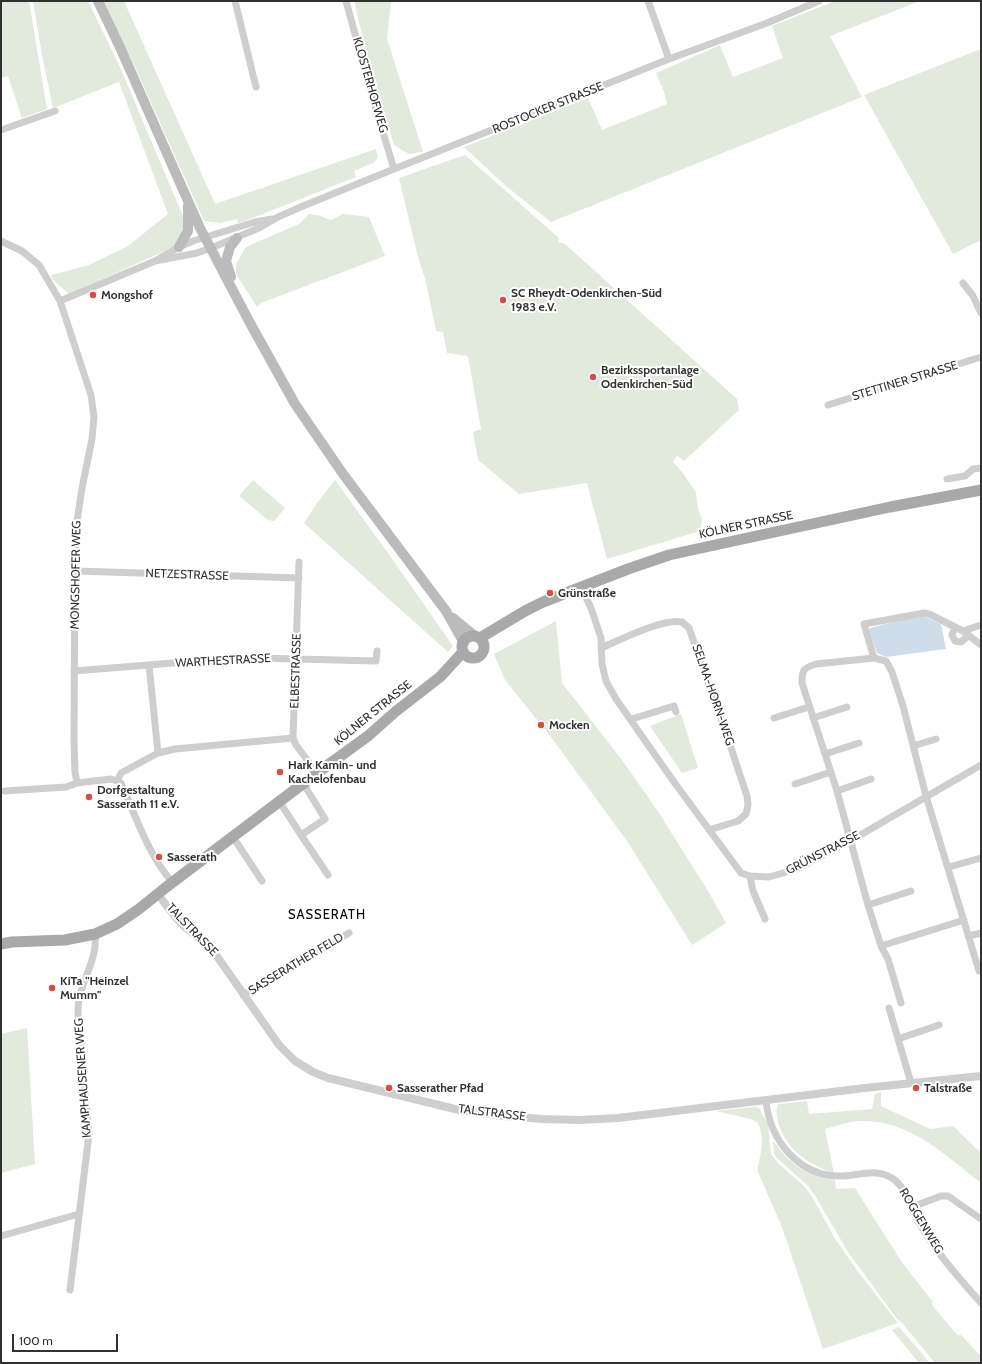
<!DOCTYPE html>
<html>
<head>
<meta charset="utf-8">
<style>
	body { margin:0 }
	#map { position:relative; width:982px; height:1364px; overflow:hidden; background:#fff; font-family:Cabin,sans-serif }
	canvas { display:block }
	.frame { position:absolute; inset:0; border:2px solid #313131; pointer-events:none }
	.scale { position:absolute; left:12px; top:1334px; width:106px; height:18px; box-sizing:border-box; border:2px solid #313131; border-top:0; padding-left:5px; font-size:12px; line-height:14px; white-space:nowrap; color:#313131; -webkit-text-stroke:3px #fff; paint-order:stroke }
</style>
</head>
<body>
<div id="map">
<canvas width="982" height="1364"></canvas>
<div class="frame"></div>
<div class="scale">100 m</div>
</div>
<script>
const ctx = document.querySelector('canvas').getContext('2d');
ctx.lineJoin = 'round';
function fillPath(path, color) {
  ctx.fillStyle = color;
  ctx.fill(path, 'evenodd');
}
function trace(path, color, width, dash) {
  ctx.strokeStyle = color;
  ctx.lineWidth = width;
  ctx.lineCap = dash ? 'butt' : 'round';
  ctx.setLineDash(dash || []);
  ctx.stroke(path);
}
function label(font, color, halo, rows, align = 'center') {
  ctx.font = font + ' Cabin,sans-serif';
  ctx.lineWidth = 4;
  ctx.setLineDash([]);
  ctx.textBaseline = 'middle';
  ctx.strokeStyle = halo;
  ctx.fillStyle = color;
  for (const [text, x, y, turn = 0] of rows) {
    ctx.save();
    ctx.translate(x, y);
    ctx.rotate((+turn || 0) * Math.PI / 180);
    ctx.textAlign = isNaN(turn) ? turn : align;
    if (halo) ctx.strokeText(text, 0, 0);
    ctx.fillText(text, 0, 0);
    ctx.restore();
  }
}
const green = new Path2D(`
	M 1,1 L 29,1 L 47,109 L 22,118 L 8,76 L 1,78 Z
	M 33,1 L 88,1 L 119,65 L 186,223 L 184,234 L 176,246 L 69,294 L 53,280 L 51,275 L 89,265 L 128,246 L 168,214 L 119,82 L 53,108 L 42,55 Z
	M 102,1 L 124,1 L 215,204 L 376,149 L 378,158 L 373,163 L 354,171 L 356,177 L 245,221 L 238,223 L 237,219 L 220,223 L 204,221 L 136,69 Z
	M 354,1 L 391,1 L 387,39 L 423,152 L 409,154 L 394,145 L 370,68 Z
	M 835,1 L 920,1 L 830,36 L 862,97 L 551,222 L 506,186 L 464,147 L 588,98 L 602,130 L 667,104 L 664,92 L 656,73 L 720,45 L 733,77 L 783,58 L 772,26 Z
	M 981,49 L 981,240 L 953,254 L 864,95 Z
	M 465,155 L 559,238 L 558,242 L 565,244 L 737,399 L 739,410 L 684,461 L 677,456 L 673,462 L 683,473 L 696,493 L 698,509 L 702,519 L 700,531 L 607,559 L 587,483 L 519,494 L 478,460 L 473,432 L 481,429 L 468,356 L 447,353 L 443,332 L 436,331 L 426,282 L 418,257 L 399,178 Z
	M 309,214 L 317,215 L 331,220 L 343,214 L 369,217 L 385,256 L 261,303 L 257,307 L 236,274 L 236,264 L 246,247 L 299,224 Z
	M 253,480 L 285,508 L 274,521 L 268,520 L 239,496 Z
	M 335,480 L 388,553 L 453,646 L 448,652 L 304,523 L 317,503 Z
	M 556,621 L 562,683 L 622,760 L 657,810 L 708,891 L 726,923 L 692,945 L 627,841 L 551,737 L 505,680 L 494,654 Z
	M 681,714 L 698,768 L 682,773 L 650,726 Z
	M 27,1028 L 35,1164 L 1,1173 L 1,1034 Z
	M 881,1092 L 881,1106 L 930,1129 L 953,1126 L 981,1153 L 981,1183 C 945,1155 910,1120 861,1121 C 849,1121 836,1126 825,1129 L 834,1174 C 809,1163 791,1154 780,1128 C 777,1119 775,1113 778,1104 L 807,1101 L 809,1114 L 872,1109 L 875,1094 Z
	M 754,1107 L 759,1108 L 768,1124 L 771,1154 L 779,1164 L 804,1186 L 813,1198 L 834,1237 L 856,1269 L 898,1323 L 823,1349 L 782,1227 L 758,1172 C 757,1166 759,1163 760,1157 C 763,1145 763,1134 758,1123 L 751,1119 L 716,1111 Z
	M 773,1141 C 778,1146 782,1153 787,1158 C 801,1171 816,1178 835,1180 L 836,1189 L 855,1188 L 901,1261 L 933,1302 L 932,1305 L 958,1336 L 960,1334 L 981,1356 L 981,1363 L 935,1363 L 903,1324 L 897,1319 L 848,1252 L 814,1194 L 808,1186 L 776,1157 L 774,1153 Z
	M 899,1327 L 930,1363 L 919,1363 L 892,1330 Z`);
const water = new Path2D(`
	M 921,615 L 941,624 L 946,649 L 886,657 L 877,653 L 869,630 L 870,628 Z`);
const minor = new Path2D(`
	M 235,1 L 256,87
	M 346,1 L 372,96 L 394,169
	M 648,1 L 669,59
	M 1,130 L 55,111
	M 1,241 L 22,251 L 39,265 L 60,301 L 91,395 L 94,417 L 92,439 L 82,488 L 77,521 L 75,544 L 74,742 L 75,772 L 77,783
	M 155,261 L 197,253 L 211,248 L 259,228 L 278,217 L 303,206 L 394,169 L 669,59 L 767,23 L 819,1
	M 963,283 L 973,296 L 981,313
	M 60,301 L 155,261 L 179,247 L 193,241 L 255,222 L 272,219
	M 828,405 L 981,357
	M 947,479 L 965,476 L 973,469 L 981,468
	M 299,562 L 293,738 L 296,745 L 317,773
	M 76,571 L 299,578
	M 581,587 L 591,608 L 601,638 L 602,664 L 606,681 L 616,699 L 674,782 L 741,873 L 750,876 L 769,877 L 797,869 L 850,841 L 981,765
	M 955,627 L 952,635 L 955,641 L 961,642 L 968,636
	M 963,631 L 981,625
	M 601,648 C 620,640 663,618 682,622 L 689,628 L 728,739 L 747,796 L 748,805 L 746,814 L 738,821 L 709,830
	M 874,658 L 864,624 L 924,613 L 929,614 L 963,631 L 981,645
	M 149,665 L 158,753
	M 74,671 L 223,659 L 257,658 L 376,661 L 377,651
	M 774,718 L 809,707
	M 813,718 L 847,707
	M 631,720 L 635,718 L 674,706 L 676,712
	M 913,746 L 936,739
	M 825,754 L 859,743
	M 117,781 L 121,773 L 158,753 L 175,749 L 293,738
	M 303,783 L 325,819 L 301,835 L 328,875
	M 795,784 L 831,772
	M 5,791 L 66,787 L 77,783 L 111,779 L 117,781 L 121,783 L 124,790 C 137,820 150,857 172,882
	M 837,791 L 871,779
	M 279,801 L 301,835
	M 233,837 L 262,881
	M 949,867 L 981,858
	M 750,876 L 753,891 L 765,919
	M 868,905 L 911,891
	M 969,936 L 981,933
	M 881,946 L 964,920
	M 243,995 L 349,933
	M 901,1003 L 888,959 L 881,946 L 868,905 L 837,791 L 802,683 C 802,670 803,668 816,664 L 874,658 L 886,661 L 892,672 L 903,706 L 926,796 L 979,971
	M 889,1008 L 911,1083
	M 898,1039 L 939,1025
	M 766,1101 C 770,1141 800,1178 843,1176 C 861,1175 880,1167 896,1181 C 907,1191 911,1208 918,1221 C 935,1251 958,1277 981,1303
	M 912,1207 L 941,1196 L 948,1196 L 981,1219
	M 1,1236 L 79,1214
	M 70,1290 L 89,1134 L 78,1013 C 78,1009 78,1004 79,1000 C 83,977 98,958 95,934`);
const tertiary = new Path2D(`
	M 158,894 C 166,905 174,917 185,927 C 194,935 205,943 214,952 L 279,1045 L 295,1061 L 313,1072 L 328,1078 L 459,1110 L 503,1116 L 542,1119 L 580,1120 L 618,1118 L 865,1088 L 981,1076`);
const secondary = new Path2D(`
	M 98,1 L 119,45 L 200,228 L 250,323 L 295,404 L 343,474 L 446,611 L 464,643
	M 179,247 L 188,231 L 188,206
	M 231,277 L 226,261 L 230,247 L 237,238
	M 453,618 L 475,636`);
const primary = new Path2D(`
	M462 647a11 11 0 1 1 22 0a11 11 0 1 1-22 0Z
	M 480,638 L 525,611 L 543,602 L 628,569 L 669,555 L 890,507 L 981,490
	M 1,944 L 12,942 L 65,940 L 95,934 L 117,924 L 139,909 L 165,888 L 317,773 L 368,736 L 395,712 L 440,677 L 463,652`);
const markers = [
	[93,295,4,"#d44d46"],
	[503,300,4,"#d44d46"],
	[593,377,4,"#d44d46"],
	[550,593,4,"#d44d46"],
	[541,725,4,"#d44d46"],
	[280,772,4,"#d44d46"],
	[89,797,4,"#d44d46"],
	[159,857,4,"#d44d46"],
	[52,988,4,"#d44d46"],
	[389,1088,4,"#d44d46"],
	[916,1088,4,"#d44d46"]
];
const streetNames = [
	["KLOSTERHOFWEG",370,85,74],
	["ROSTOCKER STRASSE",548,108,-22],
	["STETTINER STRASSE",905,381,-17],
	["KÖLNER STRASSE",746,525,-12],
	["MONGSHOFER WEG",76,575,-89],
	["NETZESTRASSE",187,575,2],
	["WARTHESTRASSE",223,661,-3],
	["ELBESTRASSE",296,671,-88],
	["SELMA-HORN-WEG",713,695,71],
	["KÖLNER STRASSE",373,713,-39],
	["GRÜNSTRASSE",823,853,-27],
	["TALSTRASSE",192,930,46],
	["SASSERATHER FELD",296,964,-31],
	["KAMPHAUSENER WEG",83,1078,-94],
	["TALSTRASSE",492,1113,7],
	["ROGGENWEG",921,1221,59]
];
const poiNames = [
	["SC Rheydt-Odenkirchen-Süd",511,293],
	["1983 e.V.",511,307],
	["Mongshof",101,295],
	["Bezirkssportanlage",601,370],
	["Odenkirchen-Süd",601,384],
	["Grünstraße",558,593],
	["Mocken",549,725],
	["Hark Kamin- und",288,765],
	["Kachelofenbau",288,779],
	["Dorfgestaltung",97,790],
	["Sasserath 11 e.V.",97,804],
	["Sasserath",167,857],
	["KiTa \"Heinzel",60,981],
	["Mumm\"",60,995],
	["Sasserather Pfad",397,1088],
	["Talstraße",924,1088]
];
const neighbourhoodNames = [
	["SASSERATH",327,915]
];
fillPath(green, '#e2e9dd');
fillPath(water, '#cfdcea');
trace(minor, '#cecece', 7);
trace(tertiary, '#cecece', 8);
trace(secondary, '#bbb', 10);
trace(primary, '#a9a9a9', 11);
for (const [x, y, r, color] of markers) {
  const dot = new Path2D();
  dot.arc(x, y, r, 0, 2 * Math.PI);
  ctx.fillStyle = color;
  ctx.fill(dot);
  trace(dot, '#fff', 1.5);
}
label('12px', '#313131', '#fff', streetNames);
label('bold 12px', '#313131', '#fff', poiNames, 'left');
ctx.letterSpacing = '1px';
label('13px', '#000', '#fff', neighbourhoodNames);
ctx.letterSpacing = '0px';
</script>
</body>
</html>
